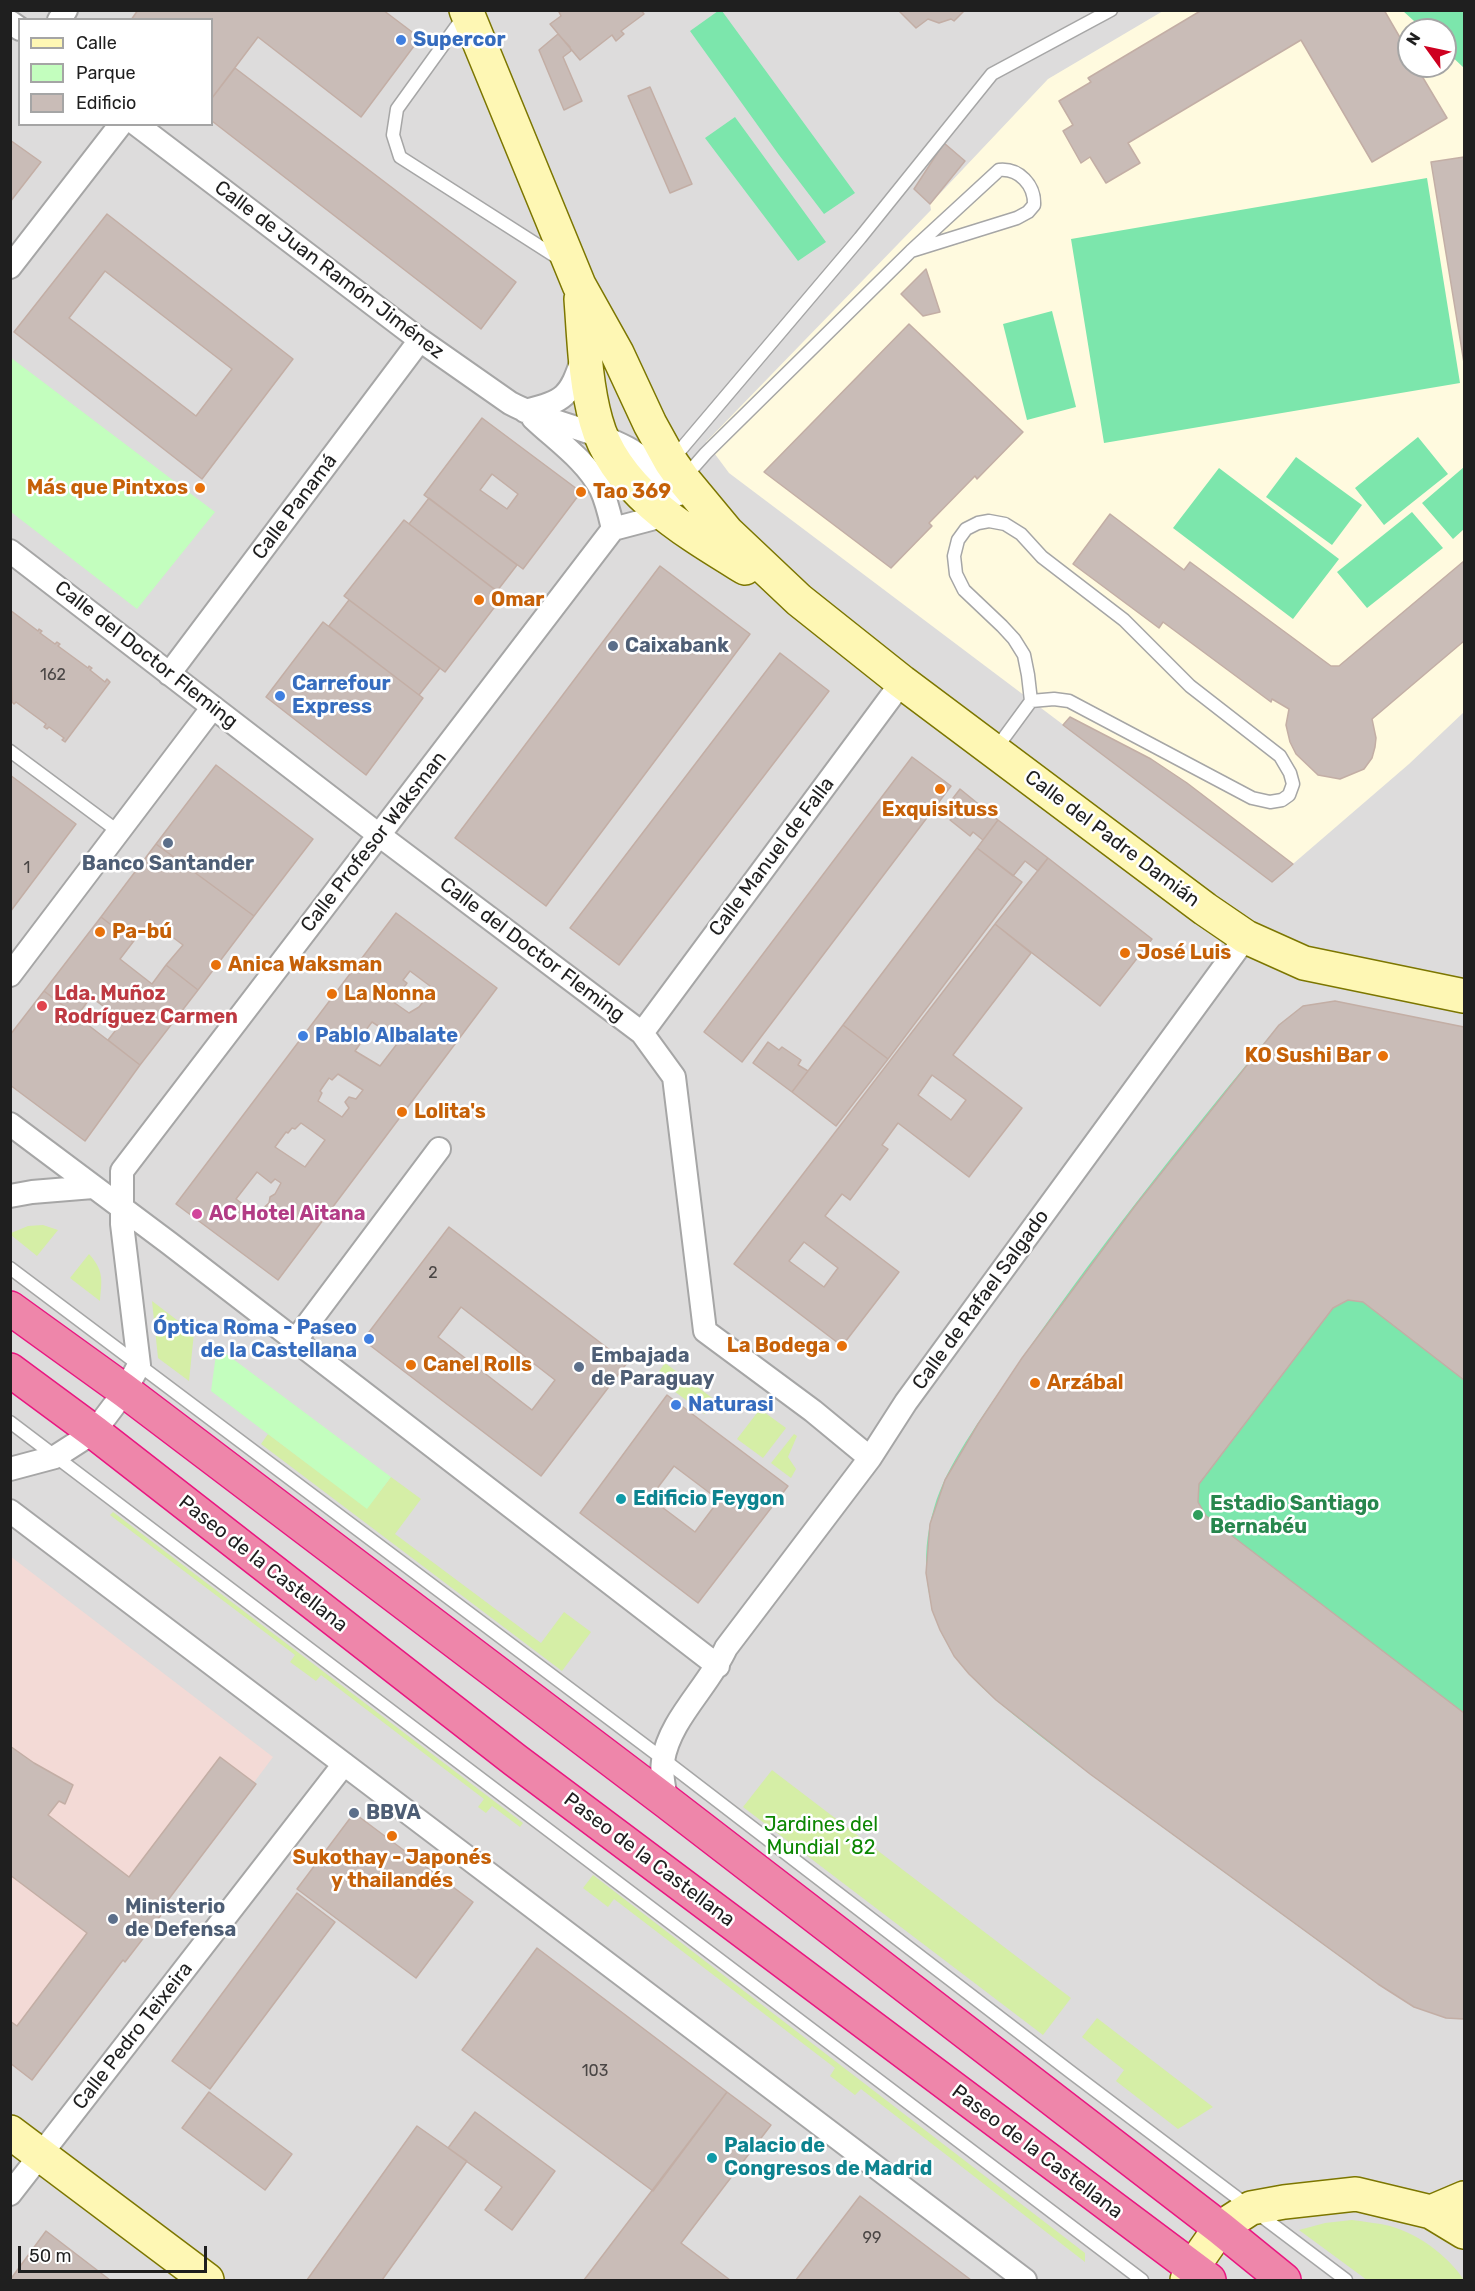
<!DOCTYPE html>
<html>
<head>
<meta charset="utf-8">
<style>
	body { margin:0 }
	#map { position:relative; width:1475px; height:2291px; overflow:hidden; background:#f0eae4; font-family:Rubik,sans-serif }
	canvas { display:block }
	.frame { position:absolute; inset:0; border:12px solid #1f1f1f; pointer-events:none }
	.legend { position:absolute; left:18px; top:18px; width:195px; height:108px; box-sizing:border-box; background:#fff; border:2px solid #a5a5a5; margin:0; padding:8px 10px; list-style:none; font-size:18px; color:#1f1f1f }
	.legend li { display:flex; align-items:center; gap:12px; height:30px }
	.legend b { width:30px; border:2px solid #a5a5a5 }
	.north { position:absolute; left:1397px; top:18px; width:60px; height:60px; box-sizing:border-box; background:#fff; border:2px solid #a5a5a5; border-radius:50%; rotate:303deg; font-size:16px; font-weight:700; line-height:24px; text-align:center; color:#1f1f1f }
	.north::after { content:''; display:block; margin:auto; width:21px; height:27px; background:#ce0020; clip-path:polygon(50% 0,100% 100%,50% 72%,0 100%) }
	.scale { position:absolute; left:18px; top:2246px; width:189px; height:27px; box-sizing:border-box; border:3px solid #1f1f1f; border-top:0; padding-left:8px; font-size:18px; line-height:21px; white-space:nowrap; color:#1f1f1f; -webkit-text-stroke:4px #fff; paint-order:stroke }
</style>
</head>
<body>
<div id="map">
<canvas width="1475" height="2291"></canvas>
<div class="frame"></div>
<ul class="legend">
<li><b style="height:8px;background:#fef7b4"></b>Calle</li>
<li><b style="height:16px;background:#c3febe"></b>Parque</li>
<li><b style="height:16px;background:#c9bcb7"></b>Edificio</li>
</ul>
<div class="north">N</div>
<div class="scale">50 m</div>
</div>
<script>
const ctx = document.querySelector('canvas').getContext('2d');
ctx.lineJoin = 'round';
function fillPath(path, color) {
  ctx.fillStyle = color;
  ctx.fill(path, 'evenodd');
}
function trace(path, color, width, dash) {
  ctx.strokeStyle = color;
  ctx.lineWidth = width;
  ctx.lineCap = dash ? 'butt' : 'round';
  ctx.setLineDash(dash || []);
  ctx.stroke(path);
}
function label(font, color, halo, rows, align = 'center') {
  ctx.font = font + ' Rubik,sans-serif';
  ctx.lineWidth = 5;
  ctx.setLineDash([]);
  ctx.textBaseline = 'middle';
  ctx.strokeStyle = halo;
  ctx.fillStyle = color;
  for (const [text, x, y, turn = 0] of rows) {
    ctx.save();
    ctx.translate(x, y);
    ctx.rotate((+turn || 0) * Math.PI / 180);
    ctx.textAlign = isNaN(turn) ? turn : align;
    if (halo) ctx.strokeText(text, 0, 0);
    ctx.fillText(text, 0, 0);
    ctx.restore();
  }
}
const residential = new Path2D(`
	M 11,11 L 1464,11 L 1464,2280 L 11,2280 ZM 20,20 L 212,20 L 212,124 L 20,124 ZM 1409,30 L 1445,30 L 1445,66 L 1409,66 Z`);
const education = new Path2D(`
	M 1163,11 L 1464,11 L 1464,712 L 1409,764 L 1272,882 L 729,473 L 706,442 L 931,210 L 930,204 L 1048,79 ZM 1409,30 L 1445,30 L 1445,66 L 1409,66 Z`);
const military = new Path2D(`
	M 10,1556 L 273,1757 L 32,2080 L 10,2064 Z`);
const grass = new Path2D(`
	M 43,1225 L 58,1230 L 37,1256 L 11,1235 L 11,1233 L 28,1226 Z
	M 89,1254 C 104,1271 102,1279 100,1301 L 70,1278 Z
	M 152,1301 L 194,1333 L 189,1381 L 158,1358 Z
	M 665,1363 L 715,1400 L 705,1414 L 655,1377 Z
	M 760,1409 L 786,1428 L 763,1458 L 737,1439 Z
	M 268,1434 L 367,1508 L 391,1477 L 421,1499 L 395,1534 L 541,1643 L 564,1612 L 591,1632 L 562,1671 L 261,1444 Z
	M 794,1434 L 797,1436 L 788,1457 L 796,1469 L 791,1478 L 771,1463 Z
	M 113,1512 L 523,1823 L 520,1827 L 492,1806 L 486,1813 L 478,1807 L 484,1799 L 321,1675 L 316,1681 L 290,1662 L 295,1655 L 110,1515 Z
	M 772,1770 L 1071,1998 L 1043,2035 L 743,1807 Z
	M 593,1875 L 1085,2253 L 1085,2262 L 861,2089 L 855,2095 L 830,2076 L 835,2068 L 614,1899 L 608,1907 L 583,1888 Z
	M 1097,2018 L 1213,2107 L 1178,2129 L 1116,2081 L 1124,2070 L 1082,2037 Z
	M 1352,2220 C 1365,2222 1378,2223 1390,2226 C 1419,2234 1448,2256 1464,2280 L 1367,2280 L 1299,2230 L 1325,2223 Z`);
const park = new Path2D(`
	M 10,357 L 215,512 L 137,609 L 11,512 Z
	M 217,1347 L 391,1477 L 367,1509 L 211,1391 Z`);
const pitch = new Path2D(`
	M 718,11 L 722,11 L 855,193 L 824,214 L 779,155 L 690,31 Z
	M 1403,11 L 1464,11 L 1464,68 L 1445,50 L 1445,30 L 1424,30 Z
	M 735,117 L 826,242 L 798,261 L 705,138 Z
	M 1427,178 L 1460,383 L 1104,443 L 1071,239 Z
	M 1052,311 L 1076,407 L 1027,420 L 1003,324 Z
	M 1418,437 L 1448,474 L 1384,525 L 1355,488 Z
	M 1296,457 L 1362,505 L 1332,545 L 1266,497 Z
	M 1464,467 L 1464,529 L 1453,539 L 1422,503 Z
	M 1219,468 L 1339,559 L 1293,619 L 1173,528 Z
	M 1412,512 L 1443,548 L 1367,608 L 1337,572 Z
	M 1335,1001 L 1464,1027 L 1464,2019 C 1430,2017 1406,2002 1378,1984 C 1289,1919 1200,1855 1112,1790 C 1078,1765 1046,1741 1014,1715 C 993,1697 970,1679 955,1656 C 925,1612 919,1558 934,1508 C 947,1463 982,1418 1008,1379 C 1091,1256 1184,1140 1279,1025 L 1303,1006 Z`);
const building = new Path2D(`
	M 138,10 L 383,10 L 420,38 L 361,117 L 258,37 L 212,98 L 212,20 L 131,20 Z
	M 561,10 L 641,10 L 644,14 L 621,31 L 624,34 L 616,41 L 612,35 L 580,60 L 550,24 L 561,16 L 559,12 Z
	M 898,10 L 965,10 L 954,21 L 951,19 L 939,23 L 928,19 L 916,28 Z
	M 1202,10 L 1384,10 L 1409,53 L 1409,66 L 1416,66 L 1447,118 L 1372,162 L 1301,40 L 1128,143 L 1140,163 L 1106,183 L 1090,157 L 1081,163 L 1063,131 L 1073,125 L 1059,101 L 1091,82 L 1088,78 Z
	M 558,34 L 570,47 L 571,51 L 563,57 L 582,101 L 564,110 L 539,50 Z
	M 235,68 L 516,282 L 481,329 L 212,121 L 212,98 Z
	M 650,87 L 692,184 L 670,193 L 628,96 Z
	M 10,140 L 41,162 L 10,202 Z
	M 944,143 L 965,161 L 930,204 L 914,189 Z
	M 1464,157 L 1464,363 L 1431,162 Z
	M 107,214 L 293,359 L 202,479 L 14,332 ZM 105,271 L 232,369 L 196,416 L 69,318 Z
	M 926,269 L 940,312 L 923,316 L 901,294 Z
	M 909,324 L 1023,432 L 977,479 L 975,476 L 929,523 L 932,526 L 891,568 L 764,472 Z
	M 482,418 L 581,492 L 523,569 L 424,495 ZM 492,474 L 518,494 L 507,509 L 480,490 Z
	M 429,498 L 517,565 L 497,591 L 409,524 Z
	M 1110,514 L 1184,570 L 1190,562 L 1331,666 L 1339,666 L 1464,561 L 1464,641 L 1372,719 L 1376,738 L 1375,747 L 1372,758 L 1364,769 L 1340,779 L 1318,775 L 1296,754 L 1290,742 L 1286,725 L 1289,709 L 1272,699 L 1271,702 L 1163,622 L 1159,628 L 1073,564 Z
	M 404,520 L 503,596 L 445,672 L 344,596 Z
	M 660,566 L 750,634 L 546,906 L 455,838 Z
	M 349,600 L 440,668 L 419,695 L 329,626 Z
	M 10,610 L 38,631 L 39,629 L 42,631 L 40,633 L 55,644 L 57,642 L 60,644 L 58,646 L 88,668 L 89,666 L 92,668 L 90,670 L 105,682 L 107,679 L 110,682 L 65,742 L 62,740 L 64,738 L 49,727 L 47,729 L 44,727 L 46,724 L 16,702 L 14,704 L 12,702 Z
	M 323,622 L 423,698 L 366,775 L 266,697 Z
	M 780,653 L 829,691 L 619,965 L 570,928 Z
	M 1070,717 L 1151,759 L 1187,783 L 1293,864 L 1272,882 L 1063,725 Z
	M 912,757 L 951,786 L 742,1062 L 704,1032 Z
	M 216,765 L 313,839 L 254,916 L 156,844 Z
	M 10,775 L 76,824 L 10,912 Z
	M 960,789 L 998,820 L 983,840 L 973,832 L 970,836 L 950,820 L 953,817 L 944,810 Z
	M 998,820 L 1048,858 L 1038,871 L 1025,861 L 1013,876 L 977,848 Z
	M 156,844 L 254,916 L 198,990 L 166,965 L 183,945 L 150,920 L 133,942 L 101,917 Z
	M 977,848 L 1022,882 L 888,1059 L 843,1025 Z
	M 1048,858 L 1152,939 L 1100,1006 L 995,924 Z
	M 396,913 L 497,988 L 278,1280 L 176,1204 ZM 410,971 L 430,986 L 427,997 L 419,1007 L 409,1013 L 389,999 L 397,989 L 401,992 L 407,983 L 403,980 ZM 372,1022 L 400,1040 L 380,1066 L 355,1051 L 360,1044 L 357,1042 ZM 338,1074 L 363,1090 L 356,1099 L 349,1097 L 345,1102 L 349,1108 L 342,1117 L 318,1101 L 322,1093 L 320,1091 L 329,1078 L 332,1080 ZM 301,1123 L 325,1140 L 305,1167 L 275,1147 L 286,1132 L 288,1133 L 292,1128 L 295,1129 ZM 257,1172 L 271,1183 L 275,1179 L 281,1183 L 275,1194 L 270,1197 L 269,1203 L 260,1211 L 254,1207 L 251,1210 L 236,1199 Z
	M 101,917 L 133,942 L 120,959 L 152,984 L 166,965 L 198,990 L 140,1065 L 108,1040 L 123,1021 L 91,997 L 77,1016 L 44,991 Z
	M 995,924 L 1031,953 L 953,1055 L 1022,1108 L 969,1177 L 898,1123 L 882,1145 L 888,1149 L 850,1200 L 842,1194 L 825,1216 L 899,1272 L 842,1346 L 734,1264 ZM 932,1075 L 966,1100 L 951,1120 L 918,1095 ZM 804,1242 L 838,1268 L 824,1287 L 789,1261 Z
	M 44,991 L 140,1065 L 85,1141 L 10,1085 L 10,1035 Z
	M 1335,1001 L 1464,1027 L 1464,1380 L 1363,1302 L 1348,1300 L 1333,1308 L 1199,1484 L 1198,1502 L 1206,1516 L 1464,1713 L 1464,2019 L 1446,2018 L 1414,2007 L 1378,1984 L 1090,1774 L 996,1700 L 969,1674 L 954,1656 L 940,1630 L 932,1610 L 926,1573 L 930,1524 L 945,1480 L 978,1424 L 1022,1358 L 1135,1206 L 1279,1025 L 1303,1006 Z
	M 843,1025 L 888,1059 L 836,1126 L 792,1092 Z
	M 768,1042 L 779,1050 L 782,1047 L 801,1060 L 798,1065 L 808,1071 L 792,1092 L 753,1063 Z
	M 449,1227 L 627,1363 L 541,1476 L 363,1340 ZM 461,1307 L 555,1380 L 532,1410 L 438,1337 Z
	M 667,1395 L 788,1486 L 698,1603 L 580,1513 ZM 674,1466 L 719,1500 L 695,1532 L 650,1498 Z
	M 10,1746 L 34,1763 L 73,1785 L 65,1804 L 59,1801 L 48,1815 L 129,1877 L 220,1757 L 256,1784 L 165,1904 L 168,1906 L 125,1962 L 123,1960 L 32,2080 L 10,2063 L 10,2021 L 17,2026 L 87,1933 L 10,1875 Z
	M 354,1813 L 473,1902 L 416,1978 L 297,1889 Z
	M 297,1893 L 335,1922 L 210,2089 L 172,2061 Z
	M 537,1948 L 727,2092 L 653,2191 L 462,2050 Z
	M 209,2092 L 292,2154 L 265,2190 L 182,2128 Z
	M 727,2092 L 771,2125 L 681,2243 L 730,2280 L 584,2280 Z
	M 475,2112 L 555,2171 L 512,2230 L 485,2210 L 502,2187 L 448,2148 Z
	M 417,2126 L 467,2161 L 382,2280 L 307,2280 Z
	M 860,2196 L 971,2280 L 796,2280 Z
	M 46,2231 L 76,2254 L 110,2280 L 10,2280 Z`);
const lane = new Path2D(`
	M 464,16 L 397,109 L 393,135 L 400,157 L 561,260
	M 671,461 L 860,238 L 992,74 L 1111,10
	M 684,478 L 706,453 L 911,251 L 999,170 C 1019,168 1035,185 1034,205 L 1028,212 L 1017,218 L 911,251
	M 995,750 L 1031,701 L 1028,675 L 1024,655 L 1014,639 L 1002,626 L 964,590 L 956,574 L 954,556 L 958,540 L 966,529 L 978,523 L 989,521 L 1005,524 L 1021,534 L 1042,557 L 1124,620 L 1190,686 L 1280,756 L 1290,773 L 1293,784 L 1289,795 L 1282,800 L 1270,802 L 1252,798 L 1069,701 L 1054,699 L 1031,701
	M 10,751 L 119,832
	M 10,1268 L 663,1759 L 1072,2073 L 1346,2280
	M 10,1422 L 1142,2280`);
const street = new Path2D(`
	M 59,20 L 66,10
	M 10,22 L 20,29
	M 136,124 L 420,340 L 510,403 C 547,423 590,428 627,448 C 648,459 662,478 679,494
	M 10,267 L 121,124
	M 525,411 C 565,401 570,397 583,357
	M 533,418 C 556,440 586,460 601,489 C 607,502 610,516 613,529
	M 10,551 L 379,835 L 642,1033 L 674,1077 L 705,1331 L 813,1411 L 870,1458
	M 169,674 L 420,340
	M 10,975 L 213,707
	M 642,1033 L 902,682
	M 10,1124 L 169,1243 L 718,1666
	M 10,1196 L 32,1192 L 93,1187
	M 295,1341 L 439,1149
	M 10,1469 L 55,1457 L 94,1432 L 125,1391 L 139,1365 L 122,1224 L 122,1171 L 613,529 L 666,515
	M 10,1511 L 1025,2280
	M 667,1802 C 664,1788 661,1775 663,1761 C 669,1720 709,1686 726,1648 L 870,1458 L 906,1402 L 1246,937
	M 10,2194 L 344,1764`);
const secondary = new Path2D(`
	M 466,10 L 579,285 L 617,353 L 650,424 L 671,462 L 683,479 L 727,532 L 799,600 L 902,682 L 1205,909 L 1246,937 L 1304,963 L 1464,996
	M 581,299 C 584,339 585,382 596,421 C 615,491 688,533 745,568
	M 10,2132 L 207,2280
	M 1431,2212 L 1464,2198
	M 1187,2280 L 1192,2268 L 1220,2228 L 1251,2208 L 1284,2202 L 1356,2194 L 1431,2212 L 1464,2232`);
const highway = new Path2D(`
	M 10,1308 L 125,1391 L 667,1802 L 1220,2228 L 1284,2280
	M 10,1370 L 94,1432 L 515,1760 L 1209,2280`);
const markers = [
	[401,40,6,"#3f7fe0"],
	[200,488,6,"#e8710a"],
	[581,492,6,"#e8710a"],
	[479,600,6,"#e8710a"],
	[613,646,6,"#5c6f8a"],
	[280,696,6,"#3f7fe0"],
	[940,789,6,"#e8710a"],
	[168,843,6,"#5c6f8a"],
	[100,932,6,"#e8710a"],
	[1125,953,6,"#e8710a"],
	[216,965,6,"#e8710a"],
	[332,994,6,"#e8710a"],
	[42,1006,6,"#e0444e"],
	[303,1036,6,"#3f7fe0"],
	[1383,1056,6,"#e8710a"],
	[402,1112,6,"#e8710a"],
	[197,1214,6,"#d1479c"],
	[369,1339,6,"#3f7fe0"],
	[842,1346,6,"#e8710a"],
	[411,1365,6,"#e8710a"],
	[579,1367,6,"#5c6f8a"],
	[1035,1383,6,"#e8710a"],
	[676,1405,6,"#3f7fe0"],
	[621,1499,6,"#0f9aa8"],
	[1198,1515,6,"#2e9e5b"],
	[354,1813,6,"#5c6f8a"],
	[392,1836,6,"#e8710a"],
	[113,1919,6,"#5c6f8a"],
	[712,2158,6,"#0f9aa8"]
];
const numberNames = [
	["162",53,675],
	["1",27,868],
	["2",433,1273],
	["103",595,2071],
	["99",872,2238]
];
const shopNames = [
	["Supercor",413,40],
	["Carrefour",292,684],
	["Express",292,707],
	["Pablo Albalate",315,1036],
	["Óptica Roma - Paseo",357,1328,"right"],
	["de la Castellana",357,1351,"right"],
	["Naturasi",688,1405]
];
const streetNames = [
	["Calle de Juan Ramón Jiménez",329,270,37],
	["Calle Panamá",295,507,-53],
	["Calle del Doctor Fleming",146,655,38],
	["Calle del Padre Damián",1112,839,37],
	["Calle Profesor Waksman",374,842,-52],
	["Calle Manuel de Falla",772,857,-53],
	["Calle del Doctor Fleming",532,950,37],
	["Calle de Rafael Salgado",981,1300,-54],
	["Paseo de la Castellana",263,1564,38],
	["Paseo de la Castellana",649,1860,37],
	["Calle Pedro Teixeira",133,2036,-52],
	["Paseo de la Castellana",1037,2152,37]
];
const foodNames = [
	["Más que Pintxos",188,488,"right"],
	["Tao 369",593,492],
	["Omar",491,600],
	["Exquisituss",940,810,"center"],
	["Pa-bú",112,932],
	["José Luis",1137,953],
	["Anica Waksman",228,965],
	["La Nonna",344,994],
	["KO Sushi Bar",1371,1056,"right"],
	["Lolita's",414,1112],
	["La Bodega",830,1346,"right"],
	["Canel Rolls",423,1365],
	["Arzábal",1047,1383],
	["Sukothay - Japonés",392,1858,"center"],
	["y thailandés",392,1881,"center"]
];
const serviceNames = [
	["Caixabank",625,646],
	["Banco Santander",168,864,"center"],
	["Embajada",591,1356],
	["de Paraguay",591,1379],
	["BBVA",366,1813],
	["Ministerio",125,1907],
	["de Defensa",125,1930]
];
const healthNames = [
	["Lda. Muñoz",54,994],
	["Rodríguez Carmen",54,1017]
];
const hotelNames = [
	["AC Hotel Aitana",209,1214]
];
const cultureNames = [
	["Edificio Feygon",633,1499],
	["Palacio de",724,2146],
	["Congresos de Madrid",724,2169]
];
const leisureNames = [
	["Estadio Santiago",1210,1504],
	["Bernabéu",1210,1527]
];
const parkNames = [
	["Jardines del",821,1825],
	["Mundial ´82",821,1848]
];
fillPath(residential, '#dddcdc');
fillPath(education, '#fffadf');
fillPath(military, '#f3dad6');
fillPath(grass, '#d5eea6');
fillPath(park, '#c3febe');
fillPath(pitch, '#7ce6ac');
fillPath(building, '#c9bcb7');
trace(building, '#c3aea5', 1.5);
trace(lane, '#a6a6a6', 15);
trace(street, '#a6a6a6', 26);
trace(secondary, '#7c7600', 36);
trace(highway, '#e91780', 36);
trace(lane, '#fff', 12);
trace(street, '#fff', 22);
trace(secondary, '#fef7b4', 33);
trace(highway, '#ee86aa', 33);
for (const [x, y, r, color] of markers) {
  const dot = new Path2D();
  dot.arc(x, y, r, 0, 2 * Math.PI);
  ctx.fillStyle = color;
  ctx.fill(dot);
  trace(dot, '#fff', 2);
}
label('16px', '#4a4645', null, numberNames);
label('bold 20px', '#366cbe', '#fff', shopNames, 'left');
label('20px', '#1f1f1f', '#fff', streetNames);
label('bold 20px', '#c56008', '#fff', foodNames, 'left');
label('bold 20px', '#4e5e75', '#fff', serviceNames, 'left');
label('bold 20px', '#be3a42', '#fff', healthNames, 'left');
label('bold 20px', '#b23c85', '#fff', hotelNames, 'left');
label('bold 20px', '#0d838f', '#fff', cultureNames, 'left');
label('bold 20px', '#27864d', '#fff', leisureNames, 'left');
label('20px', '#0d8703', '#fff', parkNames);
</script>
</body>
</html>
